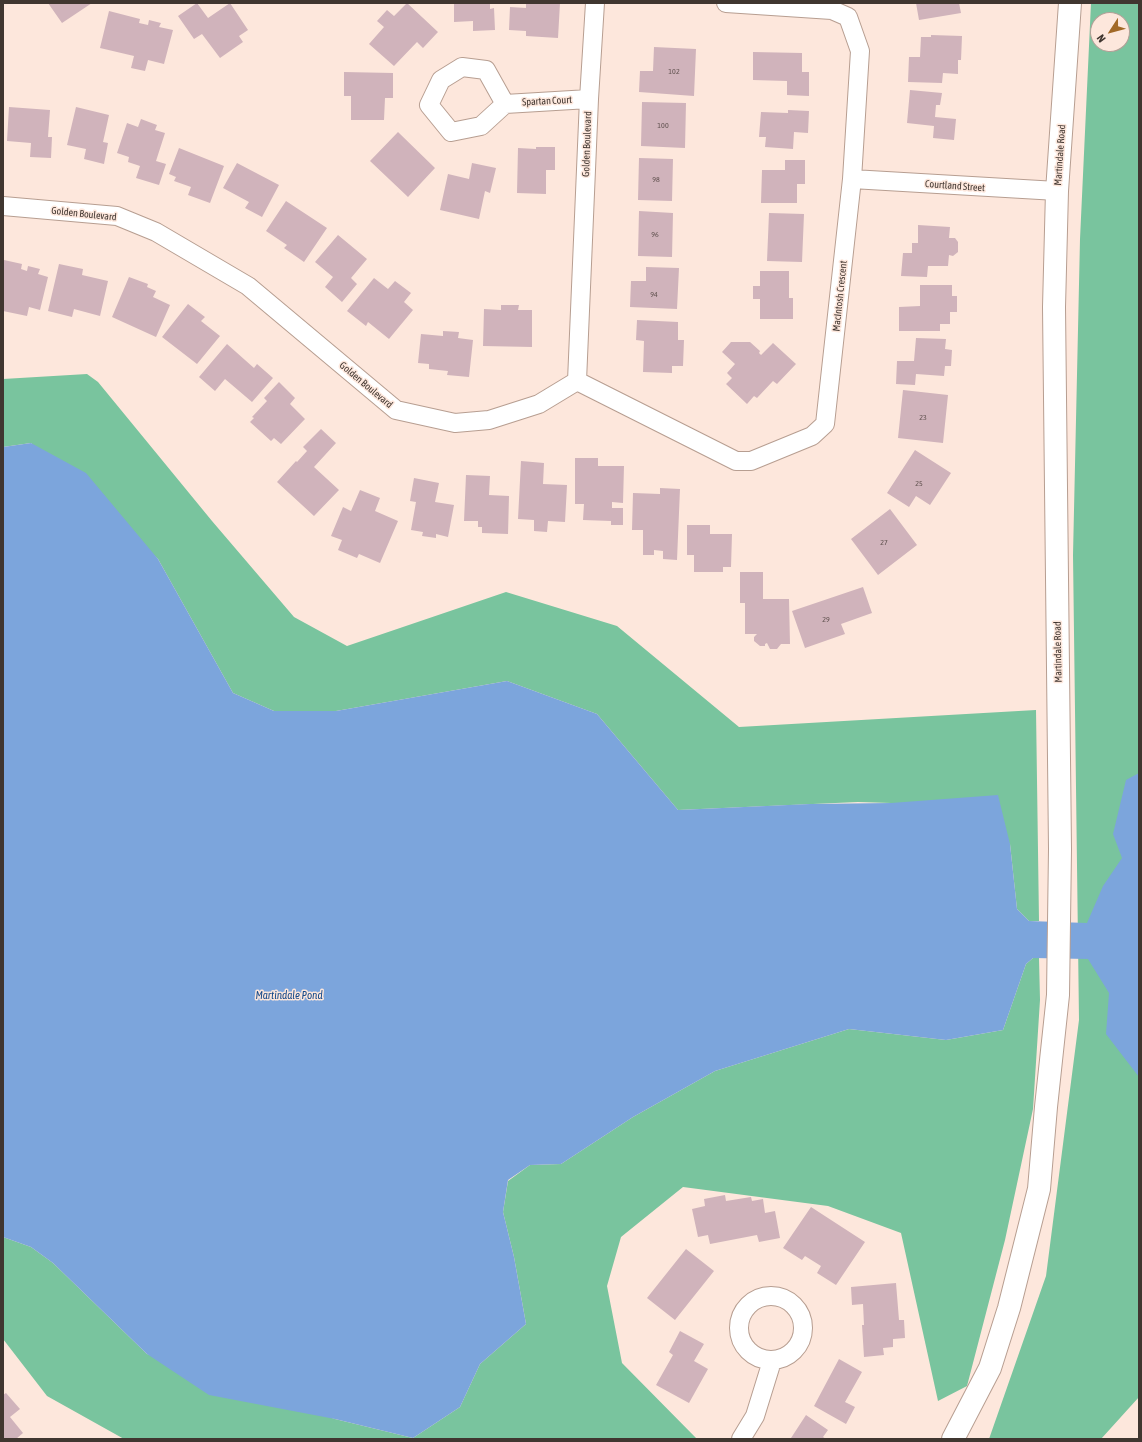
<!DOCTYPE html>
<html>
<head>
<meta charset="utf-8">
<style>
	body { margin:0 }
	#map { position:relative; width:1142px; height:1442px; overflow:hidden; background:#fde7dc; font-family:"Asap Condensed",sans-serif }
	canvas { display:block }
	.frame { position:absolute; inset:0; border:4px solid #403630; pointer-events:none }
	.north { position:absolute; left:1090px; top:12px; width:40px; height:40px; box-sizing:border-box; background:#fde7dc; border:1px solid #b1a097; border-radius:50%; rotate:234deg; font-size:11px; font-weight:700; line-height:16px; text-align:center; color:#403630 }
	.north::after { content:''; display:block; margin:auto; width:14px; height:18px; background:#a26927; clip-path:polygon(50% 0,100% 100%,50% 72%,0 100%) }
</style>
</head>
<body>
<div id="map">
<canvas width="1142" height="1442"></canvas>
<div class="frame"></div>
<div class="north">N</div>
</div>
<script>
const ctx = document.querySelector('canvas').getContext('2d');
ctx.lineJoin = 'round';
function fillPath(path, color) {
  ctx.fillStyle = color;
  ctx.fill(path, 'evenodd');
}
function trace(path, color, width, dash) {
  ctx.strokeStyle = color;
  ctx.lineWidth = width;
  ctx.lineCap = dash ? 'butt' : 'round';
  ctx.setLineDash(dash || []);
  ctx.stroke(path);
}
function label(font, color, halo, rows, align = 'center') {
  ctx.font = font + ' "Asap Condensed",sans-serif';
  ctx.lineWidth = 3;
  ctx.setLineDash([]);
  ctx.textBaseline = 'middle';
  ctx.strokeStyle = halo;
  ctx.fillStyle = color;
  for (const [text, x, y, turn = 0] of rows) {
    ctx.save();
    ctx.translate(x, y);
    ctx.rotate((+turn || 0) * Math.PI / 180);
    ctx.textAlign = isNaN(turn) ? turn : align;
    if (halo) ctx.strokeText(text, 0, 0);
    ctx.fillText(text, 0, 0);
    ctx.restore();
  }
}
const forest = new Path2D(`
	M 1091,3 L 1139,3 L 1139,1397 L 1101,1439 L 989,1439 L 1046,1276 L 1079,1020 L 1073,555 L 1080,239 ZM 1098,20 L 1122,20 L 1122,44 L 1098,44 Z
	M 87,374 L 98,382 L 212,521 L 294,617 L 347,646 L 506,592 L 617,626 L 739,727 L 1036,710 L 1039,921 L 1029,921 L 1017,909 L 1010,844 L 891,803 L 858,802 L 678,810 L 597,714 L 507,681 L 336,711 L 274,711 L 233,693 L 158,559 L 31,443 L 3,447 L 3,379 Z
	M 1033,958 L 1039,958 L 1040,1000 L 1033,1109 L 1005,1240 L 967,1386 L 938,1401 L 901,1233 L 828,1206 L 683,1187 L 621,1237 L 607,1286 L 622,1363 L 697,1439 L 124,1439 L 47,1396 L 3,1339 L 3,1237 L 31,1247 L 53,1263 L 147,1354 L 335,1419 L 413,1438 L 460,1407 L 480,1364 L 526,1324 L 514,1257 L 503,1212 L 508,1181 L 530,1165 L 561,1164 L 633,1117 L 715,1071 L 849,1029 L 946,1040 L 1003,1030 L 1026,964 Z`);
const water = new Path2D(`
	M 31,443 L 86,473 L 158,559 L 233,693 L 274,711 L 336,711 L 507,681 L 597,714 L 678,810 L 810,804 L 891,803 L 998,795 L 1010,844 L 1017,909 L 1029,921 L 1087,923 L 1103,886 L 1122,858 L 1113,834 L 1126,780 L 1139,773 L 1139,1077 L 1106,1034 L 1109,993 L 1088,959 L 1033,958 L 1026,964 L 1003,1030 L 946,1040 L 849,1029 L 715,1071 L 633,1117 L 561,1164 L 530,1165 L 508,1180 L 503,1212 L 514,1257 L 526,1324 L 480,1364 L 460,1407 L 413,1438 L 335,1419 L 209,1395 L 147,1354 L 53,1263 L 31,1247 L 3,1237 L 3,447 Z`);
const building = new Path2D(`
	M 48,3 L 92,3 L 62,23 Z
	M 197,3 L 208,18 L 230,3 L 248,30 L 239,36 L 243,42 L 220,58 L 202,34 L 194,39 L 178,16 Z
	M 407,3 L 438,32 L 423,48 L 417,42 L 394,66 L 369,44 L 384,27 L 377,21 L 387,10 L 394,16 Z
	M 454,3 L 490,3 L 490,9 L 494,8 L 495,30 L 473,31 L 473,21 L 454,22 Z
	M 526,3 L 560,3 L 558,38 L 526,36 L 526,31 L 509,30 L 510,7 L 526,8 Z
	M 916,3 L 959,3 L 961,13 L 919,20 Z
	M 109,11 L 140,19 L 139,23 L 148,25 L 149,20 L 161,23 L 159,27 L 173,30 L 164,64 L 148,60 L 145,71 L 131,68 L 134,56 L 100,48 Z
	M 931,35 L 962,36 L 961,60 L 958,60 L 958,74 L 943,73 L 942,83 L 908,82 L 909,57 L 920,57 L 921,37 L 931,37 Z
	M 654,47 L 696,49 L 694,96 L 639,92 L 640,71 L 653,71 Z
	M 753,52 L 802,53 L 802,72 L 809,72 L 809,96 L 787,95 L 787,81 L 753,80 Z
	M 344,72 L 393,73 L 393,98 L 385,98 L 384,120 L 351,120 L 351,96 L 344,96 Z
	M 910,90 L 942,93 L 940,105 L 936,105 L 935,117 L 956,119 L 954,140 L 933,138 L 934,126 L 907,123 Z
	M 642,102 L 686,103 L 685,148 L 641,146 Z
	M 9,107 L 50,110 L 48,137 L 52,137 L 51,158 L 30,157 L 31,143 L 7,141 Z
	M 76,107 L 109,115 L 103,142 L 108,143 L 104,164 L 84,159 L 86,149 L 67,145 Z
	M 788,110 L 809,111 L 808,133 L 794,132 L 793,149 L 765,147 L 766,137 L 759,137 L 761,112 L 788,113 Z
	M 141,119 L 157,125 L 155,130 L 165,133 L 156,161 L 166,164 L 159,185 L 136,178 L 140,166 L 128,162 L 129,157 L 117,153 L 127,123 L 138,127 Z
	M 398,132 L 435,168 L 408,197 L 370,161 Z
	M 536,147 L 555,147 L 555,170 L 546,170 L 546,194 L 517,193 L 518,148 L 536,149 Z
	M 179,148 L 224,166 L 210,203 L 188,195 L 191,187 L 174,181 L 176,177 L 169,174 Z
	M 639,158 L 673,159 L 672,201 L 638,200 Z
	M 785,160 L 805,160 L 805,184 L 797,184 L 797,203 L 761,203 L 762,170 L 785,170 Z
	M 237,163 L 279,185 L 262,217 L 245,208 L 249,202 L 223,188 Z
	M 472,163 L 496,168 L 490,193 L 485,191 L 479,219 L 440,210 L 448,174 L 469,179 Z
	M 286,201 L 327,228 L 304,262 L 284,248 L 287,245 L 266,231 Z
	M 639,211 L 673,213 L 672,257 L 638,256 Z
	M 769,213 L 804,214 L 802,262 L 767,261 Z
	M 918,225 L 950,227 L 949,238 L 955,238 L 958,242 L 958,252 L 953,256 L 949,255 L 948,266 L 928,266 L 927,277 L 901,276 L 903,253 L 912,253 L 912,243 L 918,243 Z
	M 338,235 L 367,259 L 351,278 L 357,284 L 342,302 L 325,287 L 333,277 L 315,262 Z
	M 4,260 L 22,264 L 21,269 L 27,271 L 28,266 L 40,269 L 38,274 L 48,277 L 40,310 L 29,307 L 27,316 L 3,311 L 3,265 Z
	M 59,264 L 83,269 L 82,275 L 108,281 L 100,316 L 74,309 L 72,317 L 48,311 Z
	M 646,267 L 679,268 L 677,309 L 630,307 L 631,281 L 646,281 Z
	M 760,271 L 789,271 L 789,298 L 793,298 L 793,319 L 760,319 L 760,299 L 753,299 L 753,286 L 760,286 Z
	M 129,277 L 148,284 L 147,287 L 156,291 L 153,297 L 170,305 L 156,337 L 112,317 Z
	M 374,278 L 388,289 L 395,281 L 411,293 L 404,302 L 413,310 L 389,339 L 368,322 L 366,326 L 347,311 Z
	M 920,285 L 952,285 L 952,296 L 957,296 L 957,312 L 950,312 L 950,324 L 940,324 L 940,331 L 899,331 L 899,307 L 920,306 Z
	M 188,304 L 205,317 L 201,321 L 220,336 L 197,364 L 162,337 Z
	M 501,305 L 519,305 L 518,310 L 532,310 L 532,347 L 483,346 L 484,309 L 501,310 Z
	M 637,320 L 678,322 L 678,340 L 684,340 L 683,366 L 672,366 L 672,373 L 643,372 L 644,341 L 636,340 Z
	M 443,331 L 459,332 L 458,338 L 473,340 L 469,377 L 447,375 L 448,371 L 429,369 L 429,364 L 418,363 L 421,334 L 443,336 Z
	M 916,338 L 946,339 L 945,349 L 952,350 L 951,366 L 945,366 L 944,376 L 916,374 L 915,385 L 896,384 L 897,361 L 914,361 Z
	M 731,342 L 750,342 L 760,351 L 759,353 L 761,355 L 773,343 L 796,364 L 777,384 L 773,381 L 757,398 L 754,396 L 747,404 L 726,384 L 732,378 L 727,373 L 735,364 L 722,352 Z
	M 227,344 L 254,368 L 257,364 L 273,378 L 252,402 L 225,379 L 215,391 L 199,377 Z
	M 279,382 L 295,398 L 290,404 L 305,419 L 281,444 L 274,438 L 271,441 L 250,422 L 254,418 L 252,417 L 267,401 L 264,398 Z
	M 903,390 L 948,395 L 943,443 L 898,438 Z
	M 321,429 L 336,443 L 314,467 L 339,490 L 314,516 L 277,482 L 296,461 L 297,462 L 307,451 L 303,447 Z
	M 915,450 L 951,473 L 930,505 L 916,496 L 909,507 L 887,493 Z
	M 575,458 L 598,458 L 598,466 L 624,466 L 623,503 L 612,502 L 612,508 L 623,508 L 623,525 L 611,525 L 611,521 L 583,520 L 584,504 L 575,504 Z
	M 521,461 L 544,463 L 543,484 L 567,485 L 565,522 L 548,521 L 547,532 L 534,531 L 534,520 L 518,519 Z
	M 466,475 L 490,476 L 489,495 L 509,496 L 508,534 L 482,533 L 482,527 L 478,527 L 478,521 L 464,521 Z
	M 414,478 L 439,483 L 435,502 L 454,505 L 448,537 L 436,534 L 436,538 L 422,536 L 423,532 L 411,530 L 416,502 L 410,501 Z
	M 660,488 L 680,489 L 677,560 L 663,559 L 663,551 L 654,550 L 654,555 L 643,555 L 643,530 L 632,530 L 633,493 L 660,494 Z
	M 360,490 L 380,498 L 375,511 L 398,521 L 380,563 L 359,554 L 357,558 L 338,550 L 342,540 L 331,536 L 343,507 L 351,511 Z
	M 890,509 L 917,545 L 878,575 L 851,539 Z
	M 687,525 L 710,525 L 710,534 L 732,534 L 731,567 L 723,567 L 723,572 L 694,572 L 694,555 L 687,555 Z
	M 740,572 L 763,572 L 763,599 L 789,599 L 790,644 L 781,644 L 777,649 L 770,649 L 767,643 L 765,644 L 765,646 L 760,646 L 754,641 L 754,637 L 757,634 L 745,634 L 745,603 L 740,603 Z
	M 863,587 L 872,613 L 841,624 L 845,634 L 805,648 L 792,611 Z
	M 725,1195 L 726,1201 L 751,1197 L 752,1201 L 763,1199 L 765,1213 L 775,1211 L 780,1238 L 759,1242 L 757,1235 L 710,1244 L 708,1235 L 698,1237 L 692,1209 L 705,1206 L 704,1199 Z
	M 811,1207 L 865,1242 L 836,1285 L 817,1273 L 821,1266 L 805,1256 L 802,1260 L 783,1248 Z
	M 686,1249 L 714,1271 L 675,1320 L 647,1298 Z
	M 896,1283 L 899,1320 L 904,1320 L 905,1338 L 893,1339 L 893,1347 L 883,1348 L 884,1355 L 864,1357 L 862,1325 L 864,1325 L 863,1304 L 852,1305 L 851,1287 Z
	M 680,1331 L 704,1344 L 694,1361 L 708,1369 L 689,1403 L 656,1385 L 673,1355 L 669,1352 Z
	M 839,1359 L 862,1372 L 845,1402 L 855,1407 L 846,1424 L 814,1406 Z
	M 6,1393 L 20,1409 L 10,1417 L 23,1433 L 16,1439 L 3,1439 L 3,1395 Z
	M 806,1415 L 828,1430 L 823,1437 L 826,1439 L 793,1439 L 791,1438 Z`);
const minor = new Path2D(`
	M 505,104 L 486,70 L 462,67 L 441,80 L 429,105 L 451,132 L 481,126 L 505,104 L 589,99
	M 852,179 L 1057,191
	M 3,206 L 117,216 L 156,232 L 248,286 L 396,410 L 455,423 L 489,420 L 539,404 L 577,381
	M 577,381 L 736,461 L 751,461 L 812,436 L 825,424 L 852,179 L 860,51 L 848,17 L 832,10 L 726,3
	M 577,381 L 589,99 L 595,3
	M739 1328a32 32 0 1 1 64 0a32 32 0 1 1-64 0Z
	M 741,1439 L 755,1416 L 772,1361`);
const secondary = new Path2D(`
	M 953,1439 L 990,1368 L 1009,1308 L 1039,1189 L 1046,1107 L 1058,995 L 1060,849 L 1054,307 L 1057,191 L 1070,3`);
const numberNames = [
	["102",674,71],
	["100",663,125],
	["98",656,179],
	["96",655,234],
	["94",654,294],
	["23",923,417],
	["25",919,483],
	["27",884,542],
	["29",826,619]
];
const streetNames = [
	["Spartan Court",547,101,-3],
	["Golden Boulevard",587,144,-88],
	["Martindale Road",1060,155,-86],
	["Courtland Street",955,186,4],
	["Golden Boulevard",84,214,6],
	["MacIntosh Crescent",840,296,-84],
	["Golden Boulevard",366,385,40],
	["Martindale Road",1058,652,-91]
];
const waterNames = [
	["Martindale Pond",289,996]
];
fillPath(forest, '#79c49e');
fillPath(water, '#7ca5dc');
fillPath(building, '#d0b3bb');
trace(minor, '#b79e91', 20);
trace(secondary, '#b79e91', 24);
trace(minor, '#fff', 18);
trace(secondary, '#fff', 22);
label('8px', '#645553', null, numberNames);
label('10px', '#403630', '#fde7dc', streetNames);
label('italic 11px', '#124789', '#fde7dc', waterNames);
</script>
</body>
</html>
